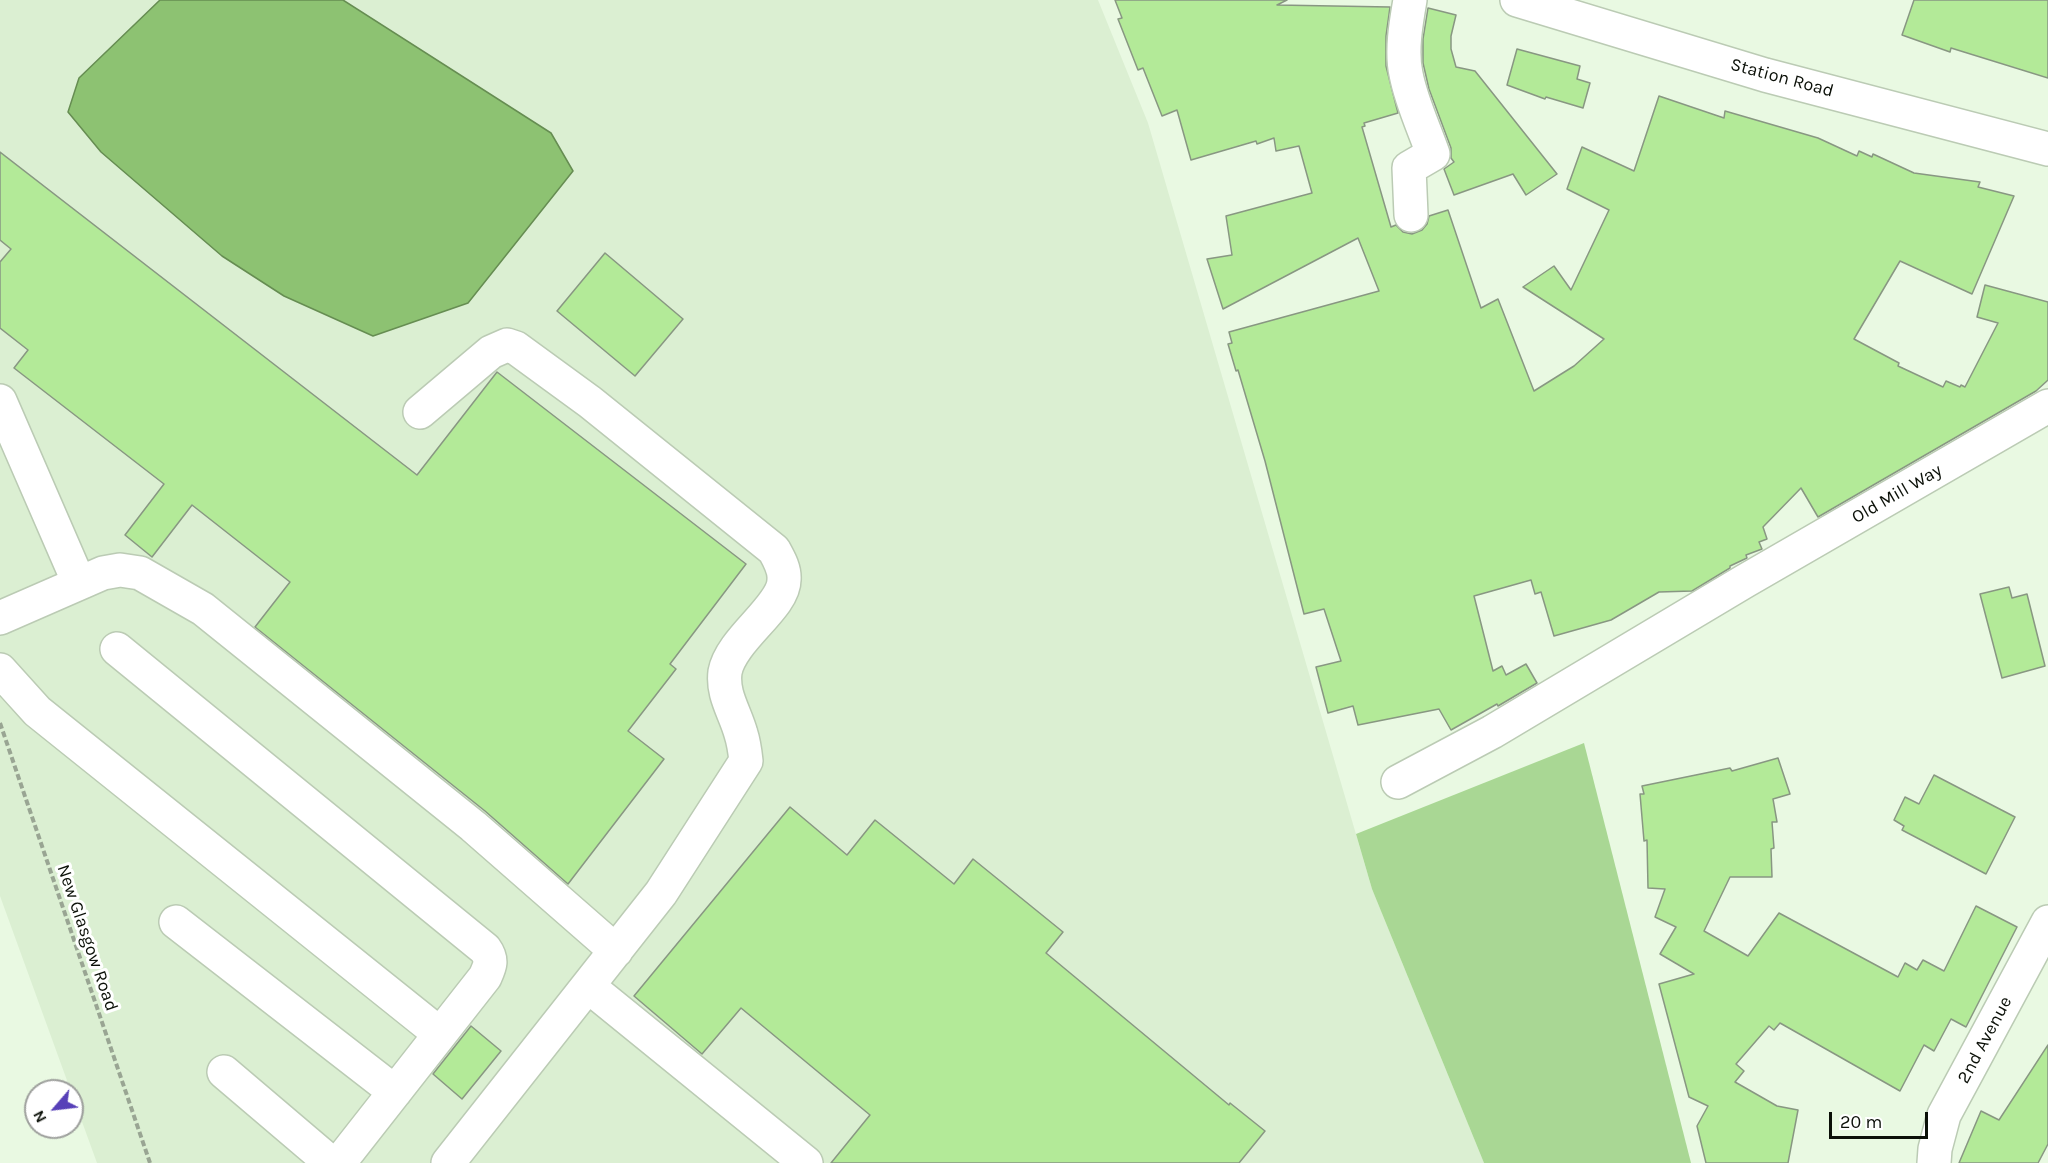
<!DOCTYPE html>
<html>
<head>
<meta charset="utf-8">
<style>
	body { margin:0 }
	#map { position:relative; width:2048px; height:1163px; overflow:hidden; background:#e9f9e2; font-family:Karla,sans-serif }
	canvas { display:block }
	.north { position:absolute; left:24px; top:1079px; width:60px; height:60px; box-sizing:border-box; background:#fff; border:2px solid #9d9f9c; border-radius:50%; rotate:242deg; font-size:16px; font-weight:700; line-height:24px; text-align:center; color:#0b1008 }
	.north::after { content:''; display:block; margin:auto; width:21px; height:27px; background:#5740b8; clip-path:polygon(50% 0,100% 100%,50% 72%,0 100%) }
	.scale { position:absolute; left:1829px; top:1112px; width:99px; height:27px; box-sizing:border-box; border:3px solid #0b1008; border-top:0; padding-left:8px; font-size:18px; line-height:21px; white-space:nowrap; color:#0b1008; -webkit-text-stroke:4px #fff; paint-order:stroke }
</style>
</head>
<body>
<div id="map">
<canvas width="2048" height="1163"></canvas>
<div class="north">N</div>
<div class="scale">20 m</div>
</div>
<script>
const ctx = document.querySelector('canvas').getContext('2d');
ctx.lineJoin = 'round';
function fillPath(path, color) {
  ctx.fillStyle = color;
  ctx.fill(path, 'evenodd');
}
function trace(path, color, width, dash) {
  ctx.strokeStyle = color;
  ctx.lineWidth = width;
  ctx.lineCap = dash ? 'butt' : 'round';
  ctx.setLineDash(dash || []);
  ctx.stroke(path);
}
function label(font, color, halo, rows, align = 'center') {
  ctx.font = font + ' Karla,sans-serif';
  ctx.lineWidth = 6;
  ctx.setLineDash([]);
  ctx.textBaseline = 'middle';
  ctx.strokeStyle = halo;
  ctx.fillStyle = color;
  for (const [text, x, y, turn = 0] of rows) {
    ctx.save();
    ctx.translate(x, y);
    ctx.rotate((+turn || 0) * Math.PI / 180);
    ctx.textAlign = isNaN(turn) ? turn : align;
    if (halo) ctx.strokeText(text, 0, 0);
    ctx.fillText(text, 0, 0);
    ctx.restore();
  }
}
const built = new Path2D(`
	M 0,0 L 1098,0 L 1148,123 L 1372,889 L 1484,1163 L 97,1163 L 0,896 Z`);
const green = new Path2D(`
	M 1584,743 L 1691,1163 L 1484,1163 L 1372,889 L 1356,834 Z`);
const water = new Path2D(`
	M 160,0 L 343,0 L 551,133 L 573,171 L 468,303 L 373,336 L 284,296 L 222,256 L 101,152 L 68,112 L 79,78 Z`);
const building = new Path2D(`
	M 1115,0 L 1287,0 L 1277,5 L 1390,7 L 1386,36 L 1386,66 L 1398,113 L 1364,123 L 1365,126 L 1362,127 L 1391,227 L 1396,225 L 1403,232 L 1412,234 L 1422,230 L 1427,224 L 1429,216 L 1448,210 L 1481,308 L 1498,299 L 1534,391 L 1574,366 L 1604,339 L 1523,287 L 1554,266 L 1571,290 L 1609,210 L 1567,189 L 1582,147 L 1634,171 L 1659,96 L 1724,118 L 1725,111 L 1818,138 L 1857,156 L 1859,151 L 1872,157 L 1873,154 L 1914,173 L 1980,182 L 1978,187 L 2014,196 L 1972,294 L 1900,261 L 1854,339 L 1899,363 L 1898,366 L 1943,387 L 1946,381 L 1960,387 L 1961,385 L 1965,387 L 1998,323 L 1977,317 L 1985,285 L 2048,302 L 2048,380 L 2036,391 L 1818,517 L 1801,488 L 1763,527 L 1767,539 L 1759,542 L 1762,549 L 1746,555 L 1747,558 L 1730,566 L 1730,568 L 1692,591 L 1659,592 L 1611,620 L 1554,636 L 1541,592 L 1535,594 L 1531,580 L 1474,596 L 1493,671 L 1502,666 L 1506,675 L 1526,664 L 1537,683 L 1498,706 L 1497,704 L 1451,730 L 1439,709 L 1358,725 L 1353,706 L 1328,713 L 1316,667 L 1341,661 L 1324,609 L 1304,614 L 1265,461 L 1238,370 L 1236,371 L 1228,344 L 1232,343 L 1229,332 L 1379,291 L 1358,238 L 1223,309 L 1207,259 L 1232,255 L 1226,216 L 1312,193 L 1299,146 L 1276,151 L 1274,138 L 1257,144 L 1256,141 L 1191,160 L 1177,110 L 1162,116 L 1143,68 L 1138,70 L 1118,19 L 1122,18 Z
	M 1914,0 L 2048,0 L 2048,78 L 1951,48 L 1950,52 L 1902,35 Z
	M 1428,8 L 1456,15 L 1451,36 L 1451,49 L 1456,67 L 1475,71 L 1557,174 L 1526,195 L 1513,174 L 1454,195 L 1444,169 L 1454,162 L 1451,158 L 1451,148 L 1429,89 L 1423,63 L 1423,39 Z
	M 1517,49 L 1580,66 L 1577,79 L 1590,83 L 1583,108 L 1546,97 L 1545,99 L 1507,85 Z
	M 0,152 L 417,475 L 497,372 L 746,564 L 670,664 L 676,669 L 628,731 L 664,759 L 568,884 L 485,811 L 255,627 L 290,582 L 192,505 L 152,557 L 125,535 L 164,484 L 14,368 L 28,350 L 0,328 L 0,262 L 11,249 L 0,240 Z
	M 605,253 L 683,319 L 635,376 L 557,311 Z
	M 2009,587 L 2012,598 L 2027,594 L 2045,666 L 2002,678 L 1980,594 Z
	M 1778,758 L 1790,794 L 1773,799 L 1777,822 L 1772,822 L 1774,848 L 1771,849 L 1772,877 L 1730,877 L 1704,931 L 1748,956 L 1779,913 L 1898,977 L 1905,963 L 1917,970 L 1923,960 L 1944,971 L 1976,906 L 2017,927 L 1966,1027 L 1951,1019 L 1934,1051 L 1924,1045 L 1900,1091 L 1780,1023 L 1774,1030 L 1769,1026 L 1736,1064 L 1744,1071 L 1735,1082 L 1777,1106 L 1798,1110 L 1788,1163 L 1706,1163 L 1697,1126 L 1708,1106 L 1689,1097 L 1659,984 L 1694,974 L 1660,954 L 1676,927 L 1655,917 L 1665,889 L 1648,888 L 1647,840 L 1644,841 L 1640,794 L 1644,794 L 1642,786 L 1730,768 L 1732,771 Z
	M 1934,775 L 2015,817 L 1986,874 L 1902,830 L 1904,826 L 1894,820 L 1905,797 L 1919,804 Z
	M 790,807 L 847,855 L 875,820 L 954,884 L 973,859 L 1063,932 L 1046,953 L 1229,1105 L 1230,1103 L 1265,1131 L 1239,1163 L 831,1163 L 870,1115 L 741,1008 L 702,1054 L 634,996 Z
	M 471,1026 L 501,1051 L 462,1099 L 433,1074 Z
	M 2048,1045 L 2048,1144 L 2038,1163 L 1959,1163 L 1981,1111 L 1999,1120 Z`);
const path = new Path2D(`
	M 0,723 L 150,1163`);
const minor = new Path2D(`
	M 1410,0 C 1406,23 1401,51 1406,74 C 1411,101 1424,128 1433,154 L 1409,168 L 1411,215
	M 1517,0 L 1765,75 L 2048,149
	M 0,401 L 79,583
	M 420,412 L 491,352 L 507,345 L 516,348 L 590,402 L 774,550 C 779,559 785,569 784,580 C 784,607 731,639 725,672 C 722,695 735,712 741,734 C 744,743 745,752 746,761 L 661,893 L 448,1163
	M 0,618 L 103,573 L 120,570 L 140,573 L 203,609 L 473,826 L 616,951
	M 117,649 L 485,949 C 493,960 490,966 485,977 L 339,1163
	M 0,670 L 37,711 L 440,1034
	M 1398,782 L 1492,732 L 1745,581 L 2048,406
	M 176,922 L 395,1092
	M 588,986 L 806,1163
	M 224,1072 L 331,1163
	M 1934,1163 L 1935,1149 L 1944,1115 L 2048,922`);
const streetNames = [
	["Station Road",1782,78,15],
	["Old Mill Way",1897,494,-30],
	["New Glasgow Road",87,938,71],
	["2nd Avenue",1985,1040,-62]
];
fillPath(built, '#dbefd2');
fillPath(green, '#a9d794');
fillPath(water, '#8dc272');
trace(water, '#668d52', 1.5);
fillPath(building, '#b3ea98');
trace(building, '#889782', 1.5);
trace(minor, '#bbcbb4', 36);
trace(path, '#99a593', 4, [6, 3]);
trace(minor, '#fff', 33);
label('18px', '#0b1008', '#fff', streetNames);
</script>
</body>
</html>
